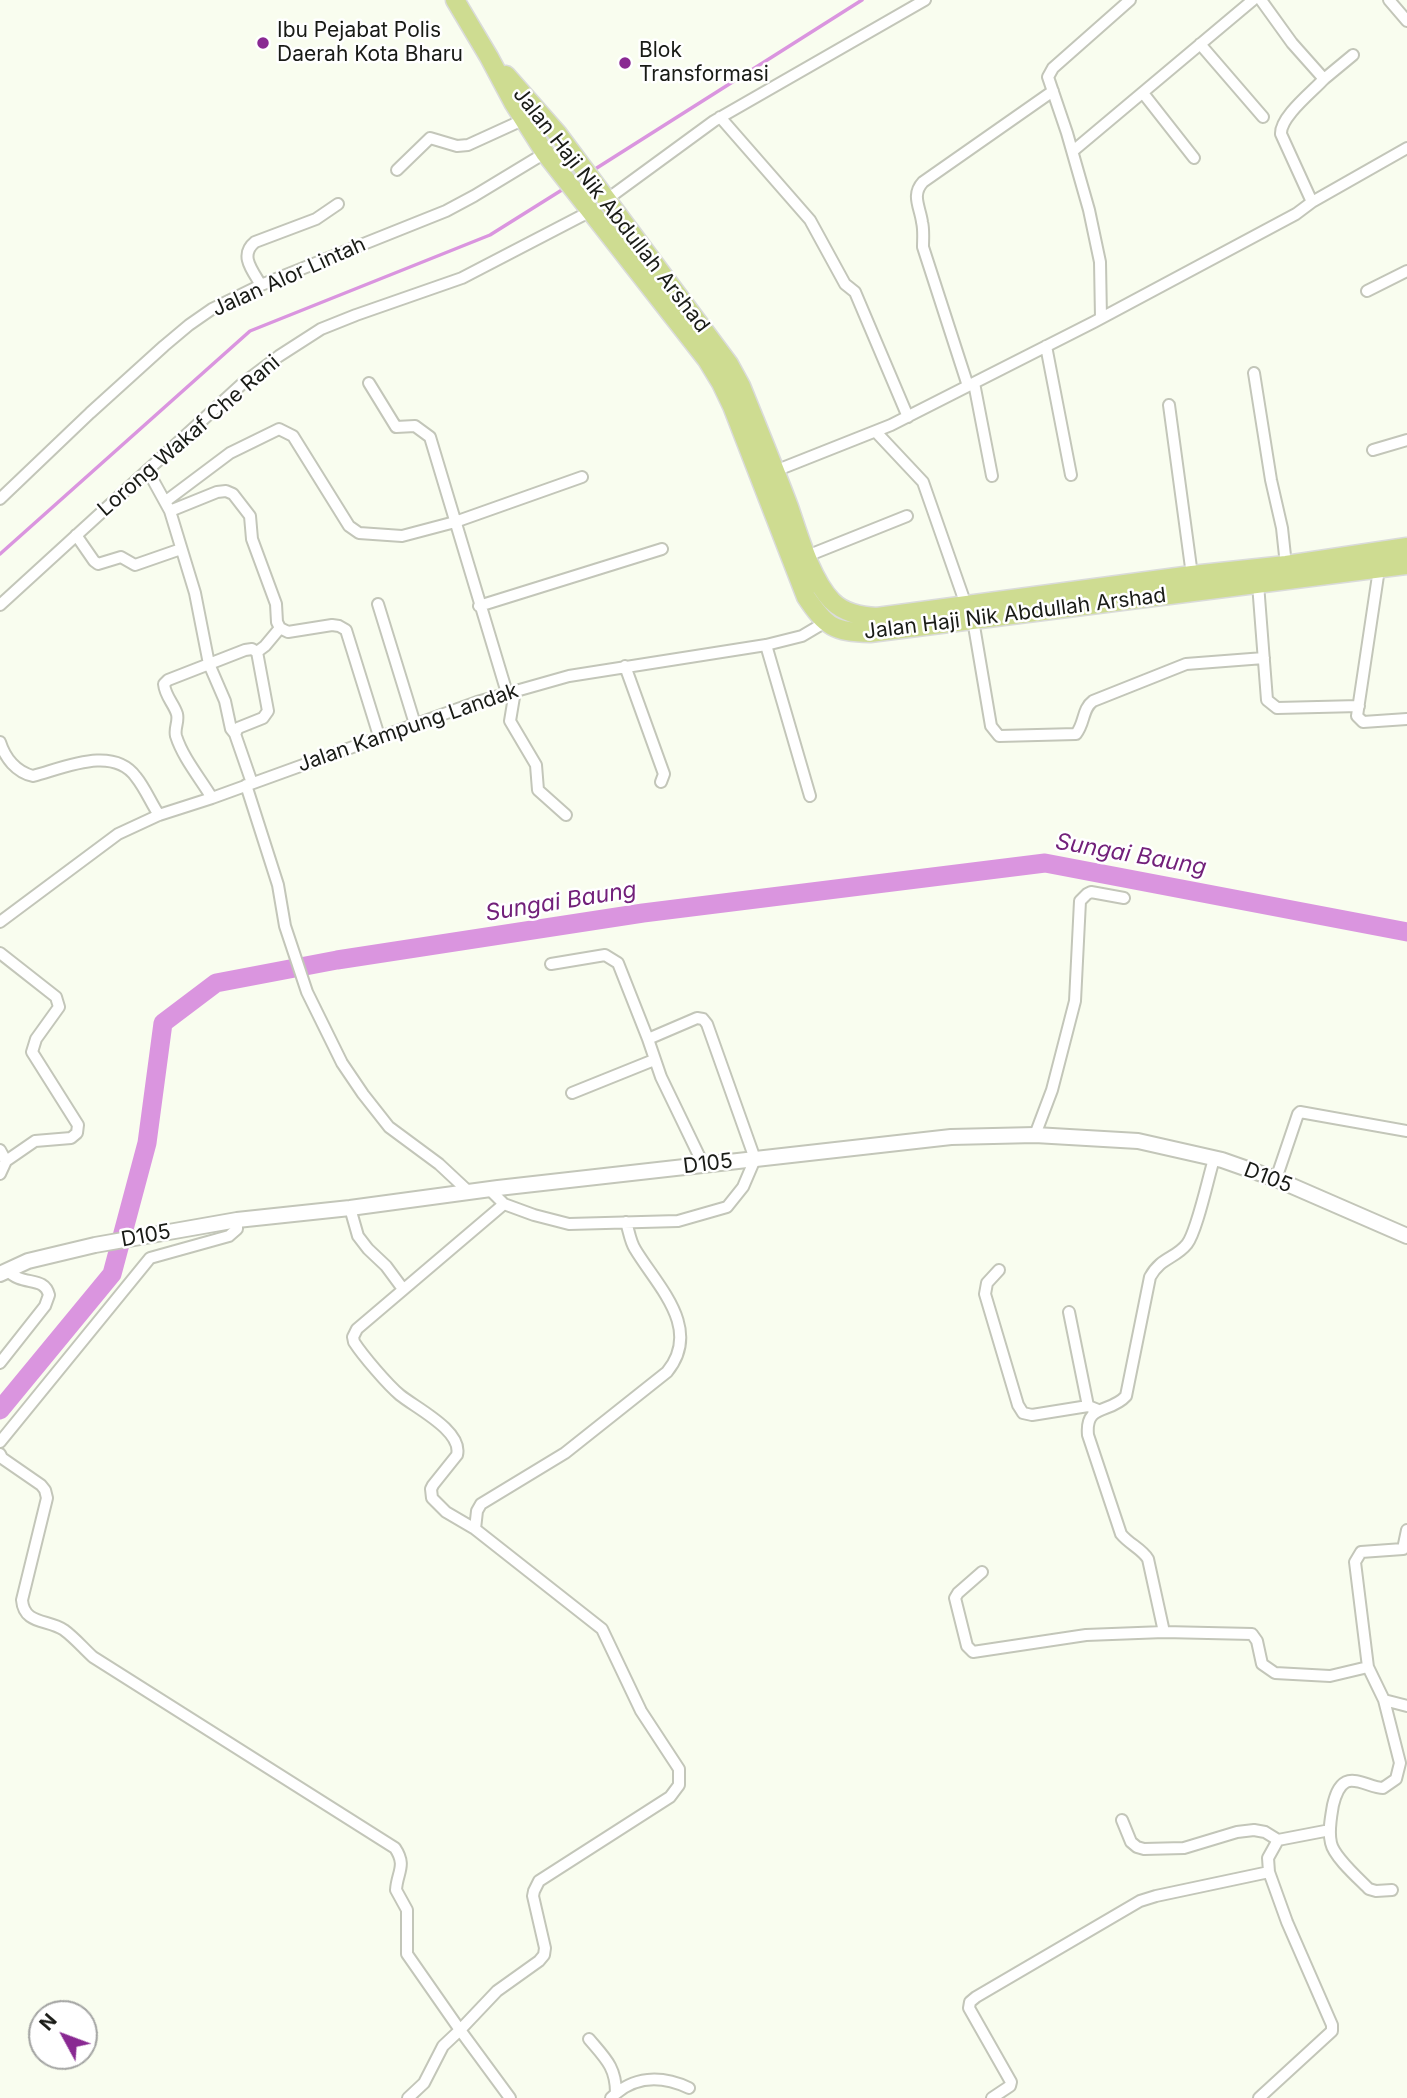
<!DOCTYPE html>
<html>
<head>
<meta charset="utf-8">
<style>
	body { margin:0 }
	#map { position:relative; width:1407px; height:2098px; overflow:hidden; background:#f9fdef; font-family:Inter,sans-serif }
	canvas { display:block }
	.north { position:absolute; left:28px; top:2000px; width:70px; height:70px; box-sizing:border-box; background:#fff; border:2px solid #a3a4a2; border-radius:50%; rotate:311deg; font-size:19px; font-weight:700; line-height:28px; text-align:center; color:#191b16 }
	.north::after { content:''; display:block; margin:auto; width:24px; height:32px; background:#892992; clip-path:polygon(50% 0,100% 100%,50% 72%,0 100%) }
</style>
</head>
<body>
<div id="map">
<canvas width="1407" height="2098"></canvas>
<div class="north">N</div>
</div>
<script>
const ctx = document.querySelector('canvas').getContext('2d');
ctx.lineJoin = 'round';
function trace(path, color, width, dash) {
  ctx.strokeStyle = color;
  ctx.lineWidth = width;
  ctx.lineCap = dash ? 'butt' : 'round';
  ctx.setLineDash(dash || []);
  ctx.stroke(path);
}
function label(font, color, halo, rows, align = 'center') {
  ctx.font = font + ' Inter,sans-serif';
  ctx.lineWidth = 5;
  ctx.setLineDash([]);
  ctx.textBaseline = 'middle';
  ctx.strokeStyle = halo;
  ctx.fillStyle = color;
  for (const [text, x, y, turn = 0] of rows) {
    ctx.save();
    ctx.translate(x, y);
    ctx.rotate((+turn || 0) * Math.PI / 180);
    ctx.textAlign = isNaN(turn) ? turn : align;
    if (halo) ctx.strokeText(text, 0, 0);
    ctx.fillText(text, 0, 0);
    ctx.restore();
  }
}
const stream = new Path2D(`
	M 592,171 L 862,0
	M 0,554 L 250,331 L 490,235 L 565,188`);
const river = new Path2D(`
	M 0,1410 L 112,1274 L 147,1143 L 163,1023 L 216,983 L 337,960 L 643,913 L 1045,863 L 1407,932`);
const minor = new Path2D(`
	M 1261,0 L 1292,43 L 1324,79 C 1312,92 1280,117 1281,134 L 1312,202
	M 1389,0 L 1407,21
	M 1200,44 L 1263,117
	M 1324,79 L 1353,55
	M 1143,93 L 1194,158
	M 720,117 L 810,220 L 845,284 L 855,292 L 908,417
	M 1073,151 L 1253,0
	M 397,170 L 430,138 L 457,146 L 468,145 L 525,119
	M 606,200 L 714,121 L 925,0
	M 261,285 C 252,270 239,255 255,242 L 316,219 L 338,204
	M 1367,291 L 1407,271
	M 1101,318 L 1100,262 L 1089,210 L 1067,133 L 1048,77 L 1053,68 L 1130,0
	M 1046,346 L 1071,475
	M 1254,373 L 1271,480 L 1282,528 L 1286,565
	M 369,383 L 396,427 L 415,426 L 430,437 L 507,693
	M 974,383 L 992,476
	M 968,386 L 923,247 C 923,239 924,230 922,222 C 920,207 911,195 923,182 L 1053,91
	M 1169,405 L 1192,575
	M 876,432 L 923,482 L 966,605
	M 1373,450 L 1407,440
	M 148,471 L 170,511 L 217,492 L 226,491 L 233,494 L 250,516 L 252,539 L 276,604 L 277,622 L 280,628 L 288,632 L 332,625 L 339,626 L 346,630 L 379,736
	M 775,471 L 891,425 L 1094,322 L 1296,214 L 1312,202 L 1407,148
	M 0,499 L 90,413 L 164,346 L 189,325 L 212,309 L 261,285 L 446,211 L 474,196 L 545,153
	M 166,501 L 230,453 L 279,429 L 293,436 L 349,526 L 359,533 L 402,536 L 455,522 L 582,477
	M 170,511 L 195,593 L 209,664 L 225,701 L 231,729 L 235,734
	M 76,535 L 94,561 L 98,564 L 121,557 L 135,565 L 181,549
	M 807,556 L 907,516
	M 1379,569 L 1357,716 L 1363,722 L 1407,719
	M 1258,584 L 1267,700 L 1277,708 L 1359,706
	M 378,604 L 415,724
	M 0,605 L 242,384 L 279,356 L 321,329 L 356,315 L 462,278 L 589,212
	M 479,606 L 662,549
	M 973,620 L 991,726 L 999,736 L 1076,734 C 1085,723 1082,709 1093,701 L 1186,664 L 1264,658
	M 766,645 L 810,796
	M 625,666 L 664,774 L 661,782
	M 515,691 L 510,721 L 536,765 L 538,790 L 566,815
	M 0,742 C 5,758 16,772 33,776 C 64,768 113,745 136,777 C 145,788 151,803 159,815
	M 252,783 L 235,734 L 238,728 L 263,718 L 268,711 L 257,652
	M 246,785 L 278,885 L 285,926 L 307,992 L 342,1063 L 363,1094 L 389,1127 L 439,1164 L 469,1192
	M 212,798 C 200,778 183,758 176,736 C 174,728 179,722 177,714 C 174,704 165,696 164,684 L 168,680 L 245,650 L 252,649 L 257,652 L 265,646 L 280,628
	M 0,922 L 118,834 L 159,815 L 212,798 L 477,702 L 569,676 L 766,645 L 802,636 L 829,620
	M 0,953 L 56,997 L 59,1007 L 36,1039 L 32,1052 L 78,1125 L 77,1133 L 71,1138 L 35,1141 L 6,1161
	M 551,964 L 605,955 L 618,963 L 648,1039 L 661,1077 L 703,1164
	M 572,1093 L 654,1060
	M 1035,1135 L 1052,1090 L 1075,1001 L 1080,901 L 1087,894 L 1091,892 L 1124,898
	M 0,1150 L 6,1161 L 0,1174
	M 1214,1159 C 1208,1178 1197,1231 1187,1244 C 1175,1259 1161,1257 1150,1277 L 1126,1396 C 1110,1414 1085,1403 1088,1435 L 1121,1534 C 1129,1544 1142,1549 1148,1559 L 1164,1632 L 1252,1634 L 1257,1641 L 1262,1664 L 1275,1673 L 1330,1676 L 1368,1667
	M 1276,1179 L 1298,1114 L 1300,1112 L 1407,1131
	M 489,1189 L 504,1204 L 534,1215 L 569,1224 L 678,1221 L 727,1207 L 743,1187 L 755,1159 L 707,1024 L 703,1019 L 697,1018 L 648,1039
	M 504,1204 L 357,1329 L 353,1337 L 354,1342 C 363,1356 388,1385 400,1395 C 416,1408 463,1431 457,1455 L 433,1485 L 431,1489 L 432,1498 L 446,1512 L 475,1529 L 602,1629 L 641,1711 L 679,1769 L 679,1785 L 670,1797 L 539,1881 L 534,1891 L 533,1896 L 545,1948 L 544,1955 L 539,1961 L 497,1991 L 460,2030 L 510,2098
	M 350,1208 L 358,1236 L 368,1249 L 386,1266 L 403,1289
	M 999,1270 L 987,1283 L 985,1294 L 1018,1405 L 1023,1413 L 1032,1415 L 1088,1406 L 1098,1410
	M 1069,1312 L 1088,1406
	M 0,1363 L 45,1306 L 49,1295 C 44,1275 22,1287 7,1270
	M 0,1442 L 150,1258 L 229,1236 L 237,1229 L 237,1220
	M 0,1454 L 2,1458 L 41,1485 L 45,1490 L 47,1498 L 22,1600 C 24,1625 48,1619 64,1630 C 75,1638 84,1649 93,1657 L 395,1848 C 407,1866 397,1872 396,1890 L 407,1910 L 407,1954 L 460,2030 L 443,2046 L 424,2083 L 408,2098
	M 475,1529 L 477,1511 L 481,1504 L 565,1453 L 667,1372 C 703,1328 657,1286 635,1249 C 630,1241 629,1231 626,1222
	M 982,1572 L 958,1593 L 955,1598 L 967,1646 L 973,1652 L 1086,1635 L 1164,1632
	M 1384,1700 L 1407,1706
	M 1122,1820 L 1131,1842 L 1137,1847 L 1144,1849 L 1184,1848 L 1237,1832 L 1254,1830 L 1265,1832 L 1278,1840
	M 1269,1872 L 1268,1858 L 1278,1840 L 1330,1830
	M 1392,1890 L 1376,1891 L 1369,1889 C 1358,1878 1334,1857 1331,1843 C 1328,1831 1331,1817 1333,1805 C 1335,1797 1338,1786 1346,1782 C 1356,1777 1372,1788 1383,1788 L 1396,1779 L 1400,1763 L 1384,1700 L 1368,1667 L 1355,1562 L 1361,1552 L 1403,1549 L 1407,1530
	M 589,2039 C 605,2058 616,2067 616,2093
	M 611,2098 C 633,2076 661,2075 689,2088
	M 992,2098 L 1010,2086 L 1011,2082 L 969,2008 L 970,2002 L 976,1997 L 1140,1901 L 1156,1896 L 1269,1872 L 1287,1922 L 1332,2025 L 1332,2031 L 1259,2098`);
const tertiary = new Path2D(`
	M 0,1274 L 28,1261 L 95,1245 L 237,1220 L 350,1208 L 498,1188 L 951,1137 L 1035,1135 L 1138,1141 L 1222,1160 L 1276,1179 L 1407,1236`);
const primary = new Path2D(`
	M 455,0 L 489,57 L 514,104 L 545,153 L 707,360 L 721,383 L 732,406 L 806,597 C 826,627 834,632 870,633 L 1407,565
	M 506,75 L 558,134 L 729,364 L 741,386 C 757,426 774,467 789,507 C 799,536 811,579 832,601 C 844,613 860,616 877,617 L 1192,575 L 1286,565 L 1407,547`);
const markers = [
	[263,43,7,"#892992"],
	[625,63,7,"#892992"]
];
const poiNames = [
	["Ibu Pejabat Polis",277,31],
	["Daerah Kota Bharu",277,55],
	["Blok",639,51],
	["Transformasi",639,75]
];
const streetNames = [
	["Jalan Haji Nik Abdullah Arshad",611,210,52],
	["Jalan Alor Lintah",289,277,-24],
	["Lorong Wakaf Che Rani",189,436,-41],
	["Jalan Haji Nik Abdullah Arshad",1015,614,-7],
	["Jalan Kampung Landak",408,728,-19],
	["D105",708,1164,-7],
	["D105",1268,1178,21],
	["D105",146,1236,-10]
];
const waterNames = [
	["Sungai Baung",1131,855,10],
	["Sungai Baung",561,902,-9]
];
trace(stream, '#da95df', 3.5);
trace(river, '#da95df', 19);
trace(minor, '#c3c6b9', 14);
trace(tertiary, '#c3c6b9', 18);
trace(primary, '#dadbda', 21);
trace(minor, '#fff', 10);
trace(tertiary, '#fff', 14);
trace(primary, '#cedc91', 18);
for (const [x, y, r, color] of markers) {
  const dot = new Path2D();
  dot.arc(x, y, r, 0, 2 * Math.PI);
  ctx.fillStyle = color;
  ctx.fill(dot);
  trace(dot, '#fff', 2.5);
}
label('21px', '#191b16', '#fff', poiNames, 'left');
label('21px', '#191b16', '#fff', streetNames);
label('italic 23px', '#72207a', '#fff', waterNames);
</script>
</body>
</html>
